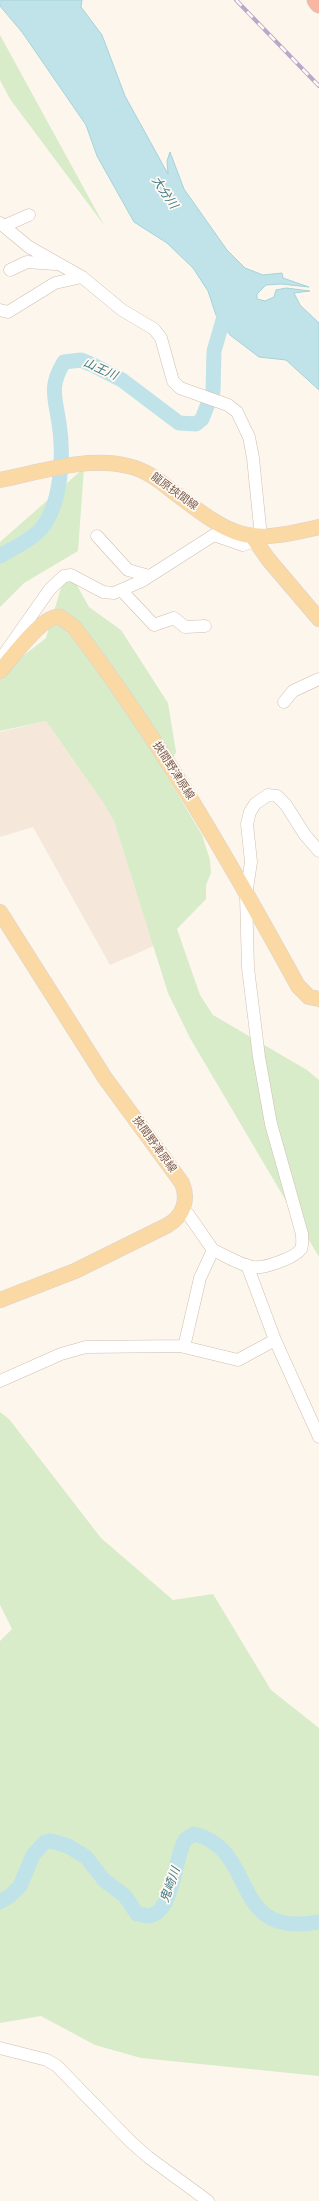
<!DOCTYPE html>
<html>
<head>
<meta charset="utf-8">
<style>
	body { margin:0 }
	canvas { display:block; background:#fdf6ec }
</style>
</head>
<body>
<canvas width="319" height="2201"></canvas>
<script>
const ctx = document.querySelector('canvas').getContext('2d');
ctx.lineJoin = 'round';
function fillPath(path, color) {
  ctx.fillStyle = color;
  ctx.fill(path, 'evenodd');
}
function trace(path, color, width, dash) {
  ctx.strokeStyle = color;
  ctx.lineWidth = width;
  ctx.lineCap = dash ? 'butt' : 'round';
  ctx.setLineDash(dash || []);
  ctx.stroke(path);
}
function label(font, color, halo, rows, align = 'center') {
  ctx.font = font + ' "Nunito Sans","Noto Sans JP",sans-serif';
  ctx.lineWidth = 3.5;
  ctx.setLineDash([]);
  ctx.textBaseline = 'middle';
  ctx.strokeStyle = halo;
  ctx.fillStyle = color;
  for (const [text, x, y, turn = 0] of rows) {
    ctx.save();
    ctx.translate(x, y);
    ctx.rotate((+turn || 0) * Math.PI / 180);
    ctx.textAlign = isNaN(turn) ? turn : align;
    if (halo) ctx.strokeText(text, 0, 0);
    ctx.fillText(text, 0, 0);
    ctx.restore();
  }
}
const residential = new Path2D(`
	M 46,721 L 104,804 L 114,821 L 154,946 L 110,965 L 33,827 L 0,837 L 0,732 Z`);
const green = new Path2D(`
	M 0,35 L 104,225 L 10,99 L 0,80 Z
	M 84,468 L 78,551 L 24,583 L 0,607 L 0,542 Z
	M 64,578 L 74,580 L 89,607 L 121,630 L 168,703 L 176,752 L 166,774 L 202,835 L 210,860 L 211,873 L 206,885 L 206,899 L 177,929 L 200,995 L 213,1015 L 307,1070 L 319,1080 L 319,1257 L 190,1038 L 168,993 L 114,821 L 104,804 L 46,721 L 0,731 L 0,674 L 46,638 Z
	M 0,1412 L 9,1419 L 101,1538 L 173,1600 L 213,1594 L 271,1690 L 319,1728 L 319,2076 L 141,2058 L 95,2045 L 41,2016 L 0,2023 L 0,1641 L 12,1629 L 0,1605 Z`);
const water = new Path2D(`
	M 0,0 L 82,0 L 81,7 L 102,35 L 125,96 L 168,174 L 167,161 L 170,152 L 184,189 L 227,250 L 245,268 L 263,275 L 282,273 L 283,278 L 309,287 L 281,284 L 266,285 L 257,294 L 257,299 L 265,301 L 274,297 L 276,290 L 286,288 L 310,291 L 294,293 L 300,305 L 319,323 L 319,390 L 286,360 L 259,357 L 230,335 L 216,315 L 208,291 L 193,268 L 167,243 L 134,222 L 97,156 L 86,125 L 22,32 L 0,6 Z`);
const river = new Path2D(`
	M 0,556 C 13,548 28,542 39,531 C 62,507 64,454 59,423 C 55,397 49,386 64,362 L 81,360 L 95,366 L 122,380 L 179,423 L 196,424 L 202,419 L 213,391 L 214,351 L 228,303
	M 0,1902 L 11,1895 L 20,1886 L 33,1855 L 45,1842 L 51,1841 L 68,1846 L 86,1857 L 104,1880 L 125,1896 L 137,1914 C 141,1914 146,1916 149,1916 C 174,1912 174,1859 185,1840 C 187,1838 193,1835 194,1834 C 260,1850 227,1939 319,1922`);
const minor = new Path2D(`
	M 0,223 L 29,247 L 82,277 L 122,310 L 154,329 L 161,338 L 173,381 L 180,388 L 228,405 L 237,412 L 249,437 L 253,458 L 261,537
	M 4,226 L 29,215
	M 10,270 L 27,262 L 55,264
	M 0,310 L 8,312 L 55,283 L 82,277
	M 97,536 L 128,570 L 149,576
	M 122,591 L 154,625 L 174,618 L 185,627 L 205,626
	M 0,660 L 50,589 L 64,576 L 71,575 L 103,592 L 114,593 L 142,581 L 214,535 L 243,545 L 254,541
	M 284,702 L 293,691 L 319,679
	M 182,1211 L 188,1214 L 213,1250 L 200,1278 L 184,1347
	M 213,1250 C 225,1255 239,1265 253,1267 C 263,1269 295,1258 301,1249 C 303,1245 302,1239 302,1234 L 271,1124 L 259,1057 L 248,968 L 246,895 L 251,862 L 247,824 L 250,812 L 255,804 L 268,795 L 277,796 L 286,805 L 305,835 L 319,851
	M 247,1265 L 275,1340 L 319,1437
	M 0,1381 L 61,1354 L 86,1347 L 180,1346 L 238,1360 L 275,1340
	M 0,2048 L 47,2060 L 57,2066 L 131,2142 L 148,2157 L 208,2201`);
const major = new Path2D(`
	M 0,480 C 41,472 87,456 128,466 C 147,470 161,482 175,493 C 234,538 245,545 319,527
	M 252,536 L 268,559 L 319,619
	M 0,671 C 12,658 43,614 60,617 L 74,627 C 160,740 230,862 298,986 L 309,997 L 319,999
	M 0,912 L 105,1078 L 182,1183 C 189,1200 183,1216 168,1225 L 75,1271 L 0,1300`);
const highway = new Path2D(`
	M 316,0 L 319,4`);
const rail = new Path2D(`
	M 236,0 L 319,86`);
const streetNames = [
	["龍原挾間線",174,492,36],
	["挾間野津原線",173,771,57],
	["挾間野津原線",154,1145,54]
];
const waterNames = [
	["大分川",164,193,56],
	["山王川",100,370,24],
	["鬼崎川",171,1885,-70]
];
fillPath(residential, '#f5e8da');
fillPath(green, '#d8ecc9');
fillPath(water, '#bfe3e8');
trace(water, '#a5d3da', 1);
trace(river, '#bfe3e8', 15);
trace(minor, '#d1beb0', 13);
trace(major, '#dad1cd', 16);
trace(highway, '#dad1cd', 19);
trace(minor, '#fff', 12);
trace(major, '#fbd9a5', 15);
trace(highway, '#f7b7a3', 18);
trace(rail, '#b9a8c9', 4);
trace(rail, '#fffaf3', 2.5, [8]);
label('11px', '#7a5c4d', '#fffaf3', streetNames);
label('italic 12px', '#437c86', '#fffaf3', waterNames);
</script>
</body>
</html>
